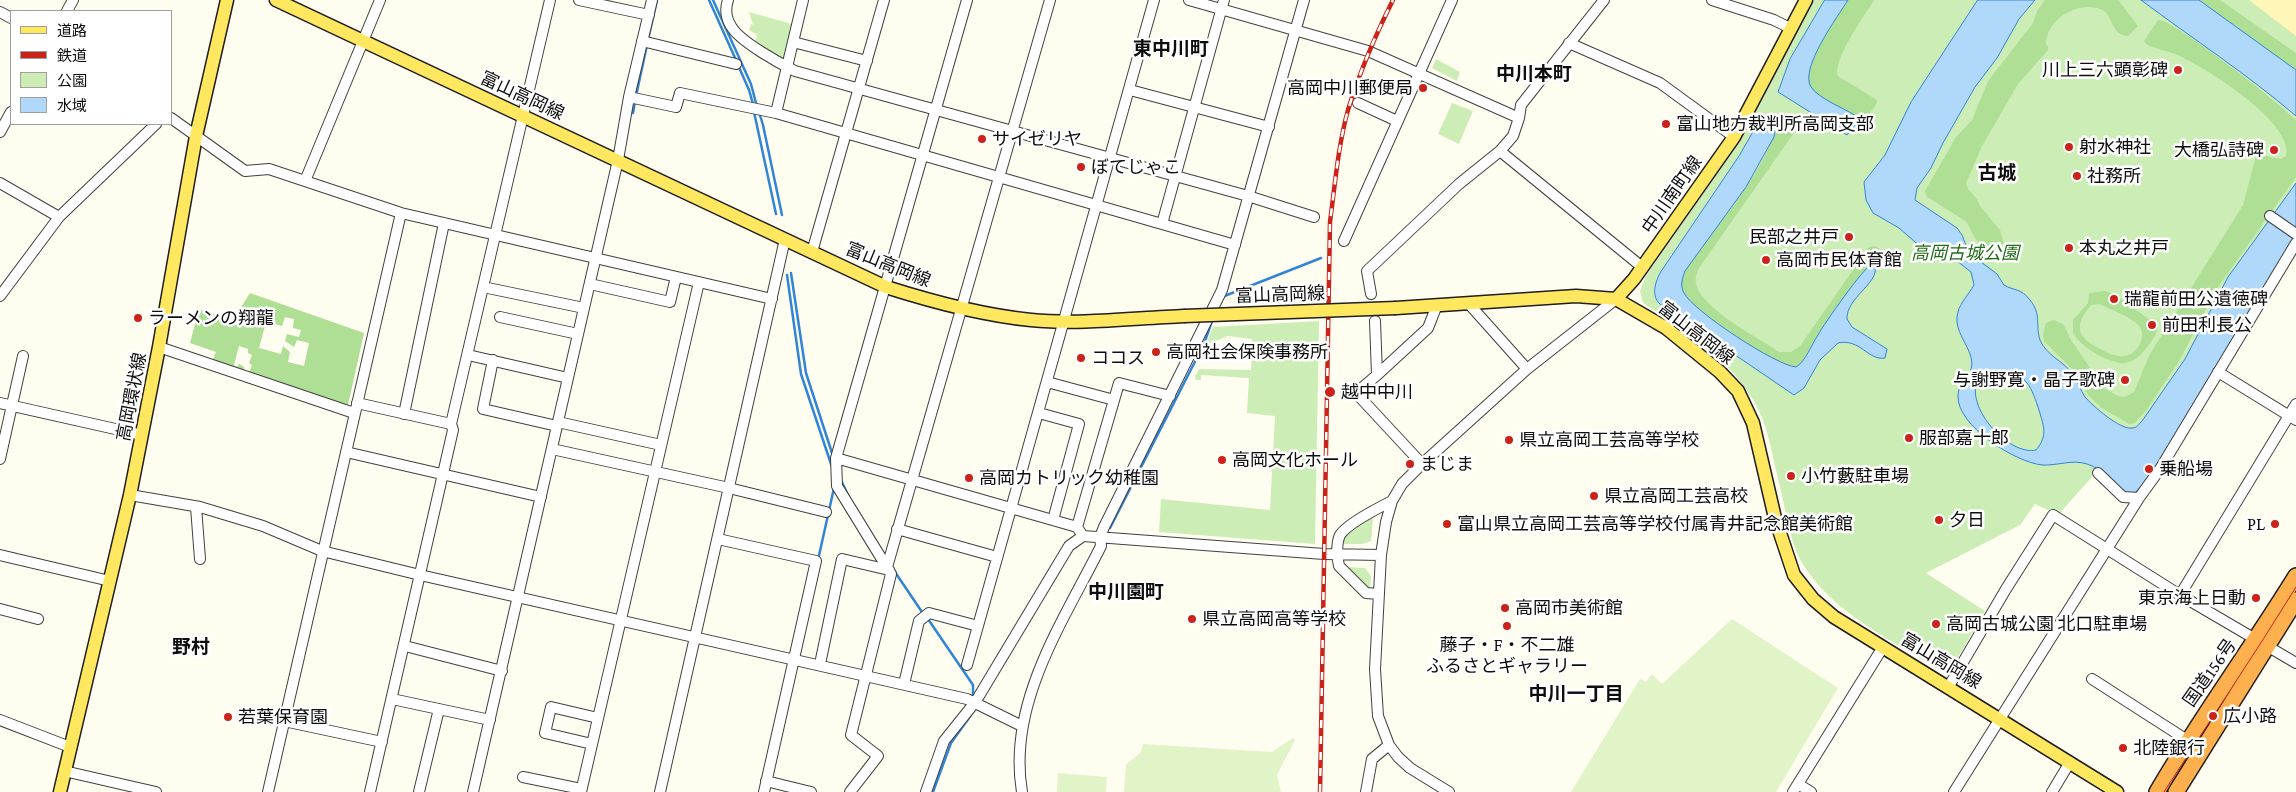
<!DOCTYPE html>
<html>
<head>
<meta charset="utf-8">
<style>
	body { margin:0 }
	#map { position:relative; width:2296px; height:792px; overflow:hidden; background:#fffdf0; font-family:"Crimson Pro","Noto Sans JP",serif }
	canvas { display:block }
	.legend { position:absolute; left:10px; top:10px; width:162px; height:115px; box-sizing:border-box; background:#fff; border:1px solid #9f9f9f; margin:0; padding:6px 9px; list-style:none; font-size:15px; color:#0e0e0e }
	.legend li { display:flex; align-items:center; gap:10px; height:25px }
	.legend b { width:25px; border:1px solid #9f9f9f }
</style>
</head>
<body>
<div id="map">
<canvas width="2296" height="792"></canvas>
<ul class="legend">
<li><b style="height:6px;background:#ffe860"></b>道路</li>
<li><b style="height:6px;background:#cb231a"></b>鉄道</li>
<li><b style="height:14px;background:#cdedb6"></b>公園</li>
<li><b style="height:14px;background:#b0d8fb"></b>水域</li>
</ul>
</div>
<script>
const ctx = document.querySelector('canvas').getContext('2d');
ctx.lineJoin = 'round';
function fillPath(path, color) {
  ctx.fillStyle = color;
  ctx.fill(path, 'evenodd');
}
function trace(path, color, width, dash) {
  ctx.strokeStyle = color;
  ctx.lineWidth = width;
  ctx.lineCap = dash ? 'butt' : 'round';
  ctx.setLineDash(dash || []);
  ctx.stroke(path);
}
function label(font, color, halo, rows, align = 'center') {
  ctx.font = font + ' "Crimson Pro","Noto Sans JP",serif';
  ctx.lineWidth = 5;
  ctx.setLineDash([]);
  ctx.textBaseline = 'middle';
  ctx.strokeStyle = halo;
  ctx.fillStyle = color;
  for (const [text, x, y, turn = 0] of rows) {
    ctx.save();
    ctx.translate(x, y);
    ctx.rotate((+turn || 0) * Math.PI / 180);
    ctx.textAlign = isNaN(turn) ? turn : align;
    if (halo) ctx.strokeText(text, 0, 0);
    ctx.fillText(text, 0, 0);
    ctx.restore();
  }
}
const green = new Path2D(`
	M 1814,0 L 2296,0 L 2296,237 L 2196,404 L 2134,494 L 2099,469 L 2058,515 L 2035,504 L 2020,525 L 1926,573 L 1985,611 L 1948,674 C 1899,645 1835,615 1804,566 C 1789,542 1786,509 1779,483 C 1774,462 1770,440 1763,420 C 1741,365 1690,334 1643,303 L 1640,291 L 1646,276 C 1676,232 1708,189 1735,143 C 1764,97 1785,47 1814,0 Z
	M 749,12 L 792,24 L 782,67 L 753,50 L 757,35 L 749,30 L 751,24 L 753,25 Z
	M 1436,59 L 1460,72 L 1457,81 L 1432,68 Z
	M 1452,103 L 1473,111 L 1459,144 L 1438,134 Z
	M 1319,321 L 1315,544 L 1159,532 L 1161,499 L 1270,510 L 1275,416 L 1247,413 L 1249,378 L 1201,375 L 1201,380 L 1196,380 L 1195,376 L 1199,369 L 1251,370 L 1252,339 L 1228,336 L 1206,345 L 1213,327 Z
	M 1369,517 L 1373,518 L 1371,541 L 1363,544 L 1344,544 L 1344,538 Z
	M 1343,567 L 1365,568 L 1371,576 L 1370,591 L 1356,574 L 1350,574 Z`);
const forest = new Path2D(`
	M 1848,0 L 1874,0 C 1865,15 1832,60 1838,76 L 1877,100 L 1877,103 L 1866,119 L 1862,119 C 1850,113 1817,98 1810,86 C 1800,68 1838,16 1848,0 Z
	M 2045,0 L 2118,0 L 2138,26 L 2128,36 C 2111,35 2114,18 2103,10 C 2080,0 2051,16 2046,40 C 2045,45 2049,45 2048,50 L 2018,84 L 1982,146 L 1966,183 L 1968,189 L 1977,199 L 1980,206 L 2000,230 L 2004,244 L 2000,248 L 1983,248 L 1974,237 L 1967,222 L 1927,197 L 1925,191 L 1956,137 L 1972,120 L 1988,81 L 2033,23 L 2037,11 Z
	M 2199,0 L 2220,0 L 2296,53 L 2296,70 Z
	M 2158,20 C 2172,18 2281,105 2296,120 L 2296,177 L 2216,290 L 2178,363 L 2147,409 L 2135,423 L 2129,424 L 2102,408 L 2089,396 L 2075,372 L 2044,341 L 2043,335 L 2046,323 L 2054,320 L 2063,324 L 2071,340 L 2104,388 L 2118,396 L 2125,397 L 2134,392 L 2150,354 L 2243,205 L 2256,156 L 2258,154 L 2274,158 L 2281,159 L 2286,156 C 2296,124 2201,64 2175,54 C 2165,50 2155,49 2146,44 L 2144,41 Z
	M 1790,122 L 1795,125 L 1796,130 L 1699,268 C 1697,272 1695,278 1696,283 C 1700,308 1759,338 1779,352 L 1791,352 L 1800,346 L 1869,247 L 1874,246 L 1879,248 L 1880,254 L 1861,274 L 1818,334 L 1803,360 L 1796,367 C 1777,366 1693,311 1684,293 C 1680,286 1682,279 1685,271 C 1711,233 1742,198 1764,158 C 1771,145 1774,127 1790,122 Z
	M 2105,291 L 2117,296 L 2157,325 C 2158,333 2153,339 2148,346 C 2142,354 2134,363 2123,363 C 2106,362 2081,347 2073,333 L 2073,320 L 2088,303 L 2089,293 ZM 2100,304 C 2111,310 2127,315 2137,324 C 2149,334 2138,354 2125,356 C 2115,357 2108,353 2100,349 C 2076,337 2074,325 2091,305 Z
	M 250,293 L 364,333 L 348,405 L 341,407 L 212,362 L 216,352 L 190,343 L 199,309 L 233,320 ZM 285,317 L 294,319 L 293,328 L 301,330 L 299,337 L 287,334 L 285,341 L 294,347 L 297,340 L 309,343 L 304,366 L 288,362 L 290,352 L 283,346 L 281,354 L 259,348 L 266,322 L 282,326 ZM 239,346 L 248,349 L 248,353 L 252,355 L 249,363 L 252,365 L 249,373 L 244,372 L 244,367 L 239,364 L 237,367 L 234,365 Z`);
const sand = new Path2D(`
	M 2249,0 L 2296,0 L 2296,36 Z`);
const pitch = new Path2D(`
	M 1732,619 L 1838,688 L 1776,792 L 1571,792 L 1640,679 L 1646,682 L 1652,674 L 1662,684 Z
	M 1293,738 L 1295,740 L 1277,775 L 1281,792 L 1124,792 L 1126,765 L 1141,752 L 1143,744 L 1272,752 Z
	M 1058,773 L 1107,777 L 1106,792 L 1057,792 Z`);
const water = new Path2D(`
	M 1825,0 L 1848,0 C 1838,16 1799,69 1811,87 C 1819,99 1844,108 1856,116 L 1857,123 L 1847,135 L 1778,92 L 1790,59 Z
	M 1978,0 L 2035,0 L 2019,19 L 1997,58 L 1975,87 L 1943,143 L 1931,168 L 1917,188 L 1915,200 L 1957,228 L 1962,235 L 1969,253 L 1997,274 L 2004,285 C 2014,291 2021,288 2030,300 C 2042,315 2035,324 2040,340 C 2046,355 2063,361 2072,373 C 2078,380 2080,390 2085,397 C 2093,406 2120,430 2132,428 C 2137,428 2139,424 2142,421 L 2185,359 L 2228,277 L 2296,183 L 2296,235 L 2156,469 L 2149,463 L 2143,469 L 2150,476 L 2134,494 L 2129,496 C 2116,485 2103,469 2087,464 C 2072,459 2057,466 2042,465 C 2015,462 1957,426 1958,396 C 1958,387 1964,380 1969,373 L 1978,379 C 1964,406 2008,456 2036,450 C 2049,435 2043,424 2038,407 C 2030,384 2025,371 1998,374 C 1991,375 1985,375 1979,378 L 1970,372 C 1979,352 1951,334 1958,312 C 1960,303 1969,294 1974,285 L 1971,272 L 1957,261 L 1922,248 L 1899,228 L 1873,213 L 1866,200 L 1864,182 L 1885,155 L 1911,102 Z
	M 2141,0 L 2199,0 L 2296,70 L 2296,116 C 2247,74 2193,39 2141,0 Z
	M 1759,122 L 1775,131 L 1774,137 L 1746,187 L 1685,271 C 1682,279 1680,286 1684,293 C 1693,311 1777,366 1796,367 C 1806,361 1811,345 1818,335 C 1824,324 1864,267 1871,265 L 1875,267 C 1879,283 1846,298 1847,319 L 1852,327 L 1887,349 L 1885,358 C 1868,361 1860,338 1838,343 L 1820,360 L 1804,388 L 1794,395 L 1660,304 C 1651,296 1655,283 1660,273 L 1739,156 Z`);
const stream = new Path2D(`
	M 709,0 L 736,60
	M 713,0 L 751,84 L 757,107
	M 648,40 L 657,0
	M 738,65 L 749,90 L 753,104
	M 636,96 L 647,45
	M 754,112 L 776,214
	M 759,112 L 763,125 L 782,215
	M 633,113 L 635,102
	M 791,273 L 806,373 L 833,456
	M 787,275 L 801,374 L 832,467
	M 1222,297 L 1321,258
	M 841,480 L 848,495
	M 1110,528 L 1204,344 L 1213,318
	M 818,560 L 834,488
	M 895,572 L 924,615
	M 928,619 L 973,685 L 973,699
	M 933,792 L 951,743 L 971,715`);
const minor = new Path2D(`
	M 579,0 L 649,15
	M 728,0 C 725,9 726,18 731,26 C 739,41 779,63 795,71 L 1248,196 L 1314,217
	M 1189,0 L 1368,51 L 1519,118
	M 1712,0 L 1774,20 L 1790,28
	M 67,11 L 73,0
	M 0,12 L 11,18
	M 642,41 L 736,64
	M 793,42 L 867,61
	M 1569,43 L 1660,83 L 1734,137
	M 1130,90 L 1269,127
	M 629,97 L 676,107 L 680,93 L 776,113 L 1235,245
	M 1358,103 L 1397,121
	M 776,113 L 803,0
	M 171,118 L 245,171 L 269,169 L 401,213 L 772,299
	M 0,132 L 11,112
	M 1500,151 L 1642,267
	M 305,181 L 380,0
	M 0,183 L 59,217
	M 2270,216 L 2296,234
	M 1162,224 L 1224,0
	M 1344,241 L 1452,0
	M 812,252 L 884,0
	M 590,284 L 670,302 L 676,277
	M 483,287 L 584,308
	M 1371,294 L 1367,271 L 1459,184 L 1500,151 L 1513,136 L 1519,118 L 1521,105 L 1604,0
	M 0,296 L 59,217 L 156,124
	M 1469,304 L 1527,369
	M 500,317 L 578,334
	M 1375,321 L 1377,375 L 1356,393 L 1422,464
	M 159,347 L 354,413
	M 468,355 L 568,378
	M 493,360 L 483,409 L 557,426
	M 2218,372 L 2296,420
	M 1377,375 L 1428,328 L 1437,305
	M 1047,382 L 1114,400
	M 0,403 L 142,435
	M 357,403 L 451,424 L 550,0
	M 1039,413 L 1079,424 L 1053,520
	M 404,414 L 444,223
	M 558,422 L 661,445
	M 552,449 L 729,488 L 826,512
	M 346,452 L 541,497
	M 836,458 L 1077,527 L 1083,536
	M 0,459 L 23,356
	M 2098,473 L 2123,497 L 2139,498
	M 130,495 L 200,507 L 263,526 L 322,551 L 420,575 L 967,699 L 1022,726
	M 196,507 L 200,559
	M 1077,527 L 1119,383 L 1170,396
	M 897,529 L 997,557
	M 718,539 L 816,561 L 764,792
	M 0,555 L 110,581
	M 887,567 L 1050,0
	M 1379,594 L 1366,593 L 1339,566 C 1337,558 1336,543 1340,535 C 1347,524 1380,507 1392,501
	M 2180,595 L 2296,404
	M 0,609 L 38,619
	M 405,646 L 502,671
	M 820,664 L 842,559 L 889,570
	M 967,665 L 1154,0
	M 2092,679 L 2187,740
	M 904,684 L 919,621 L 929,613 L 978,626
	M 1949,686 L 2006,589 L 2053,515 L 2180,595 L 2296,663
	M 392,699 L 490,720
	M 0,720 L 70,747
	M 284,721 L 382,742
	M 592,744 L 545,733 L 551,707 L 598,718
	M 64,771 L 156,792
	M 523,777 L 581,789
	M 766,781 L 811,792
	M 1798,784 L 1811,792
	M 268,792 L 401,213
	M 370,792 L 453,430 L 451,424
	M 419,792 L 439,709
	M 473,792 L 618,160 L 629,97 L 652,0
	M 581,792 L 699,282
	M 660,792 L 785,239
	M 850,792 L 878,756 L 851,735 L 891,574 L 837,486 L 836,458 L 967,0
	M 926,792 L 944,741 L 976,701 L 1069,546 L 1083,536 L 1324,554 L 1381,555
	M 1022,792 C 1007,703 1063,622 1101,546 L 1100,537 L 1104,527 L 1222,290 L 1304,0
	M 1366,792 L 1372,759 L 1389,745
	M 1449,792 L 1410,768 L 1398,757 L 1389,745 L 1378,716 L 1375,669 L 1381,555 L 1386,522 L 1392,501 L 1402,484 L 1422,464 L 1527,369 L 1616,299
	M 1793,792 L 1883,647
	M 1954,792 L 2139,498 L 2160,469 L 2296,243
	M 2052,792 L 2070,762`);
const major = new Path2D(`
	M 276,0 L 886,287 C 933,302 981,315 1031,320 C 1081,325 1134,318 1184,316
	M 1616,299 L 1634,279 L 1734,137 L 1806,0
	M 1396,308 L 1576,296 L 1616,299 L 1666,328 L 1720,372 L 1738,391 L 1753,423 L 1775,518 L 1794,575 L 1813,599 L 1834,617 L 2117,792
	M 60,792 L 130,495 L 159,347 L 196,136 L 227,0`);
const highway = new Path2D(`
	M 2157,792 C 2200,718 2251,649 2296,576
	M 2176,792 L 2296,600`);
const tram = new Path2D(`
	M 2164,792 C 2208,723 2253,657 2296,587`);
const rail = new Path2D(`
	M 1320,792 L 1330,222 C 1335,185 1338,146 1348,110 C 1360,71 1375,36 1393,0`);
const majorBridge = new Path2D(`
	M 1184,316 L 1396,308`);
const markers = [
	[2178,70,5,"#cb231a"],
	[1423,88,5,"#cb231a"],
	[1666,124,5,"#cb231a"],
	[982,139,5,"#cb231a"],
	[2069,147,5,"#cb231a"],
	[2274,150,5,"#cb231a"],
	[1081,167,5,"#cb231a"],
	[2077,176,5,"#cb231a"],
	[1849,237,5,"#cb231a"],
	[2069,248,5,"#cb231a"],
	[1766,260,5,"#cb231a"],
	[2114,299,5,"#cb231a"],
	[138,318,5,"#cb231a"],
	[2152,325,5,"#cb231a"],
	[1156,352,5,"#cb231a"],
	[1081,358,5,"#cb231a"],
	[2125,380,5,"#cb231a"],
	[1330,392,6,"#cb231a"],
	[1909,438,5,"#cb231a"],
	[1509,440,5,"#cb231a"],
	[1222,460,5,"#cb231a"],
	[1410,464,5,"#cb231a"],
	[2149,469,5,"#cb231a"],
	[1791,476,5,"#cb231a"],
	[969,478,5,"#cb231a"],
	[1594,496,5,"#cb231a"],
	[1939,520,5,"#cb231a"],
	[1447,524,5,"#cb231a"],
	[2275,524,5,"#cb231a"],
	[2256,598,5,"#cb231a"],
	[1505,608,5,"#cb231a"],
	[1192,619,5,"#cb231a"],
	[1936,624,5,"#cb231a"],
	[1507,626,5,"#cb231a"],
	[2213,716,5,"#cb231a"],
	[228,717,5,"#cb231a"],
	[2123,748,5,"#cb231a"]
];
const poiNames = [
	["川上三六顕彰碑",2168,70,"right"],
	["高岡中川郵便局",1413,88,"right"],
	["富山地方裁判所高岡支部",1676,124],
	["サイゼリヤ",992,139],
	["射水神社",2079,147],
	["大橋弘詩碑",2264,150,"right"],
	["ぼてじゃこ",1091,167],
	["社務所",2087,176],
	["民部之井戸",1839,237,"right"],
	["本丸之井戸",2079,248],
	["高岡市民体育館",1776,260],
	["瑞龍前田公遺徳碑",2124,299],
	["ラーメンの翔龍",148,318],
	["前田利長公",2162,325],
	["高岡社会保険事務所",1166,352],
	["ココス",1091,358],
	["与謝野寛・晶子歌碑",2115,380,"right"],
	["越中中川",1341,392],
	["服部嘉十郎",1919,438],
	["県立高岡工芸高等学校",1519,440],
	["高岡文化ホール",1232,460],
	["まじま",1420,464],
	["乗船場",2159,469],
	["小竹藪駐車場",1801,476],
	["高岡カトリック幼稚園",979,478],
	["県立高岡工芸高校",1604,496],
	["夕日",1949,520],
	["富山県立高岡工芸高等学校付属青井記念館美術館",1457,524],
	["PL",2265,524,"right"],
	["東京海上日動",2246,598,"right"],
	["高岡市美術館",1515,608],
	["県立高岡高等学校",1202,619],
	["高岡古城公園 北口駐車場",1946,624],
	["藤子・F・不二雄",1507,645,"center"],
	["ふるさとギャラリー",1507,666,"center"],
	["広小路",2223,716],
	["若葉保育園",238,717],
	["北陸銀行",2133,748]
];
const streetNames = [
	["富山高岡線",522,96,25],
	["中川南町線",1672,195,-55],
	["富山高岡線",888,265,22],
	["富山高岡線",1280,295,-2],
	["富山高岡線",1696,333,38],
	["高岡環状線",132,397,-79],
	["富山高岡線",1941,661,31],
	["国道156号",2210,673,-55]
];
const parkNames = [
	["高岡古城公園",1965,253]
];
const neighbourhoodNames = [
	["東中川町",1171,49],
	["中川本町",1534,74],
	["古城",1997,173],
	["中川園町",1126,592],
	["野村",191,647],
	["中川一丁目",1576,694]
];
fillPath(green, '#cdedb6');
fillPath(forest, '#aedf94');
fillPath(sand, '#fff6b8');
fillPath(pitch, '#e0f4c8');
fillPath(water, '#b0d8fb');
trace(water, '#3185d8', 1);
trace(stream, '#3185d8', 2.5);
trace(minor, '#414141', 12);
trace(major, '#1f1f1f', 15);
trace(highway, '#1f1f1f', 18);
trace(minor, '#fff', 10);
trace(major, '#ffe860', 12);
trace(highway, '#ffb04e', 15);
trace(tram, '#cb231a', 1);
trace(rail, '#cb231a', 4.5);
trace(rail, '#fff', 2.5, [8]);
trace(majorBridge, '#1f1f1f', 15, []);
trace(majorBridge, '#ffe860', 12);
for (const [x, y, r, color] of markers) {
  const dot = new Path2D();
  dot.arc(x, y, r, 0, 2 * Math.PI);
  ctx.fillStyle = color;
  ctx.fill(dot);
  trace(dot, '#fff', 2);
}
label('18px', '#0e0e0e', '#fff', poiNames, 'left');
label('18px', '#0e0e0e', '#fff', streetNames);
label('italic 18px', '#226c19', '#fff', parkNames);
label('bold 19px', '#0e0e0e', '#fff', neighbourhoodNames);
</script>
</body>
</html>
